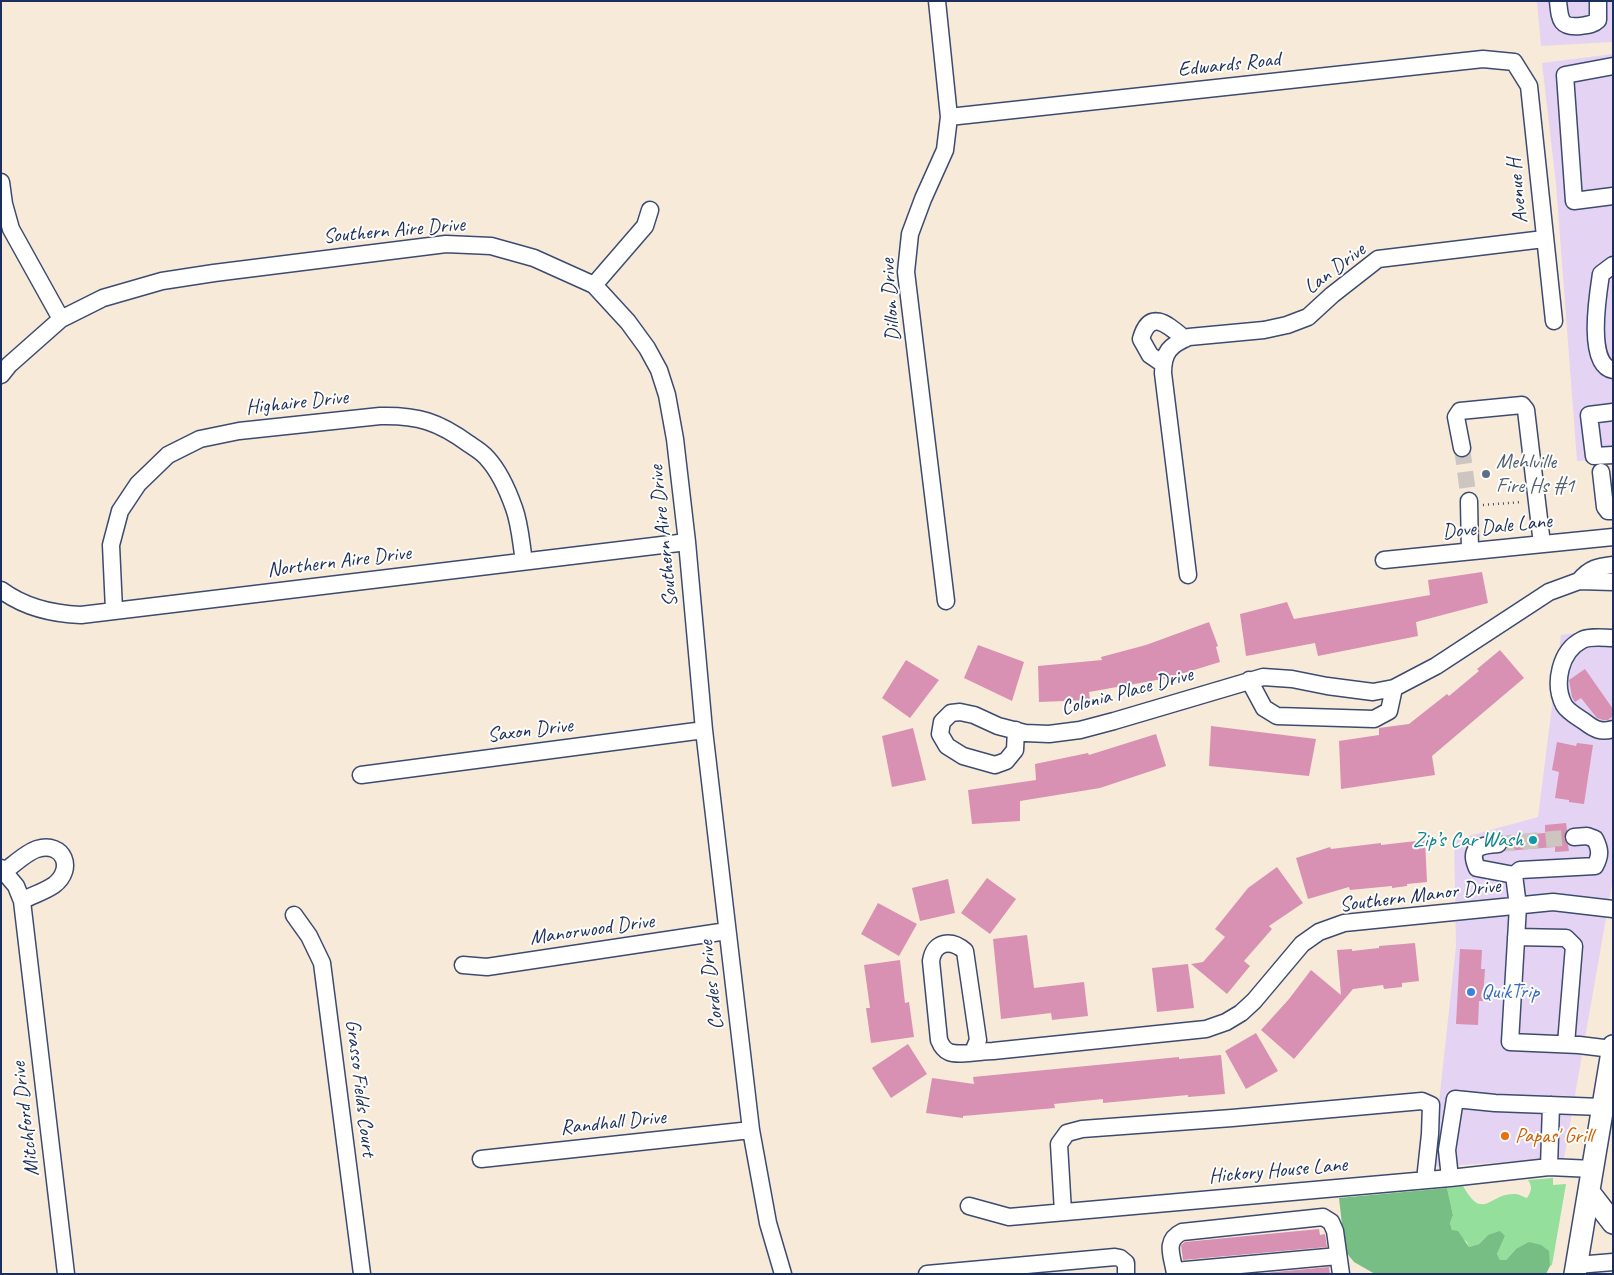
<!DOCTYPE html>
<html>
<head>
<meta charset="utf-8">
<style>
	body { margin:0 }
	#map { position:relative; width:1614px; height:1275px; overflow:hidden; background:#f8ead8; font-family:Caveat,sans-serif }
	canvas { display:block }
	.frame { position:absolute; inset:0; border:2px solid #1b2f5e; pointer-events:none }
</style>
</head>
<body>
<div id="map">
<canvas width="1614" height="1275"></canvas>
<div class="frame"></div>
</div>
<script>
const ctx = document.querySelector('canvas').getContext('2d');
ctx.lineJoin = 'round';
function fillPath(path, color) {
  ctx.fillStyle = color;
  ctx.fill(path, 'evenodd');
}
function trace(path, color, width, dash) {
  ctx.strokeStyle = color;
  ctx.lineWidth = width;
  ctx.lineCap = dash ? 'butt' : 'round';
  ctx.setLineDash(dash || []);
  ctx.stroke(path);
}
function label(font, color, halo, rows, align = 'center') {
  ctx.font = font + ' Caveat,sans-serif';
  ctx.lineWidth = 4;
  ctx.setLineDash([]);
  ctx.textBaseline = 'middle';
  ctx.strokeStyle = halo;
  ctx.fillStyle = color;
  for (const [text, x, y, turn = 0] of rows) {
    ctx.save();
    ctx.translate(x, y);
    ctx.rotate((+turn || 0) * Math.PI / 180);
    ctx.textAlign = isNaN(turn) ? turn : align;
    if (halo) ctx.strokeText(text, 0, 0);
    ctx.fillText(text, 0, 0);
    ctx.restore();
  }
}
const built = new Path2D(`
	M 1537,1 L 1613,1 L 1613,42 L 1541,46 Z
	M 1613,54 L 1613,459 L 1577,461 L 1556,184 L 1542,63 Z
	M 1613,628 L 1613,878 L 1564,1158 L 1432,1167 L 1456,946 L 1454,840 L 1538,817 L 1561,635 Z`);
const green = new Path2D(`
	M 1553,1178 L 1553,1185 L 1566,1184 L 1552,1265 L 1550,1266 L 1548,1257 L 1516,1249 L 1506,1260 L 1500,1260 L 1497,1254 L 1505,1236 L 1488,1235 L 1479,1244 L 1469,1247 L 1467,1242 L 1452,1230 L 1450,1223 L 1453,1215 L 1447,1188 L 1463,1186 C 1484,1223 1489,1192 1516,1194 C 1519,1194 1523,1197 1527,1198 C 1531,1192 1533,1187 1528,1180 Z`);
const forest = new Path2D(`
	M 1447,1188 L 1453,1215 L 1450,1223 L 1452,1230 L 1458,1231 L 1469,1247 L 1479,1244 L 1488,1235 L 1500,1231 L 1505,1236 L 1497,1254 L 1500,1260 L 1506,1260 L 1516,1249 L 1529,1242 L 1541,1245 L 1549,1251 L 1550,1266 L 1546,1274 L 1375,1274 L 1354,1262 L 1345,1251 L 1339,1198 Z`);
const building = new Path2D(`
	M 1482,572 L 1488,603 L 1416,622 L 1418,636 L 1318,656 L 1315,643 L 1246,656 L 1240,614 L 1287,602 L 1294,619 L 1430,595 L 1428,580 Z
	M 1209,622 L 1218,646 L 1216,647 L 1220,662 L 1168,678 L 1089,692 L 1090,700 L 1039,702 L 1038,666 L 1102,660 L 1101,657 L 1146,645 Z
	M 978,645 L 1024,662 L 1012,701 L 964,678 Z
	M 1500,650 L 1524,678 L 1432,756 L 1435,775 L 1341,789 L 1339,741 L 1379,735 L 1379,728 L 1409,724 L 1447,694 L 1449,696 L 1479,671 L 1477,669 Z
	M 906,660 L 939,680 L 910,718 L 882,698 Z
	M 1585,669 L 1613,709 L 1613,716 L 1608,720 L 1603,720 L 1597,718 L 1581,698 L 1575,702 L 1572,697 L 1569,680 Z
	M 1211,726 L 1316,739 L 1309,776 L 1209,766 Z
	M 913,728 L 926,780 L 892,787 L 882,736 Z
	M 1156,734 L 1166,766 L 1100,788 L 1020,801 L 1020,821 L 972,824 L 968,790 L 1036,780 L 1035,764 L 1088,753 L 1089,755 Z
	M 1557,742 L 1576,746 L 1577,743 L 1593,745 L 1584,804 L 1569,802 L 1569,800 L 1555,798 L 1559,772 L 1552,770 Z
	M 1566,823 L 1567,830 L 1564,838 L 1568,845 L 1569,851 L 1555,852 L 1555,847 L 1505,851 L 1508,844 L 1504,836 L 1545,833 L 1545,825 Z
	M 1425,840 L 1427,882 L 1407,884 L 1407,886 L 1392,888 L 1392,886 L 1350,890 L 1349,887 L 1308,899 L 1296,858 L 1330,847 L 1331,849 L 1381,843 L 1381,845 Z
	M 1277,867 L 1303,903 L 1269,926 L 1272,929 L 1244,961 L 1250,966 L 1227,994 L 1191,964 L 1203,962 L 1225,937 L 1215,929 L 1248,888 Z
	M 987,878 L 1016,899 L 990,934 L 961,913 Z
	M 948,879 L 955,913 L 920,921 L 912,888 Z
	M 878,903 L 917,924 L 899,956 L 861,934 Z
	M 1027,935 L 1034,988 L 1084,982 L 1088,1016 L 1052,1020 L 1051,1013 L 1001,1019 L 993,939 Z
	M 1415,943 L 1419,981 L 1402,983 L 1402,987 L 1384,989 L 1383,985 L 1353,989 L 1294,1059 L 1261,1030 L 1289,999 L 1311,970 L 1341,995 L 1337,950 L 1352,949 L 1352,951 L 1379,948 L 1379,946 Z
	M 1460,949 L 1482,950 L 1481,969 L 1485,969 L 1484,983 L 1483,1001 L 1479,1001 L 1478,1025 L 1456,1024 Z
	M 900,960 L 905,1003 L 909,1002 L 914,1037 L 871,1043 L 866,1008 L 870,1008 L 864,965 Z
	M 1188,964 L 1194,1008 L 1157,1012 L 1152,968 Z
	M 1256,1033 L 1278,1071 L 1246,1089 L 1225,1051 Z
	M 908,1044 L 927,1074 L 891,1098 L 872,1068 Z
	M 1221,1055 L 1225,1094 L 1188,1097 L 1188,1095 L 1103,1103 L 1103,1099 L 1054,1104 L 1055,1108 L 963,1116 L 963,1118 L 926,1113 L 932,1078 L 974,1084 L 973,1077 L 1179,1057 L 1179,1059 Z
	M 1319,1229 L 1320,1235 L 1325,1234 L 1327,1247 L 1183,1260 L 1181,1245 L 1185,1242 Z
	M 1329,1267 L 1330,1274 L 1254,1274 Z`);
const minorTunnel = new Path2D(`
	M 1462,448 L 1469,501
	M 1498,844 L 1574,837`);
const path = new Path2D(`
	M 1483,505 L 1522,502`);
const minor = new Path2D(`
	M 937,1 L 949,117 L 945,150 L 923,199 L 910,234 L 906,272 L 946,601
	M 1558,1 C 1560,18 1559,28 1580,26 C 1587,25 1593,25 1598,20 L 1598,1
	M 1613,66 L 1565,75 L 1574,201 L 1613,196
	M 949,117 L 1483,59 L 1514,62 L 1529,86 L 1554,321
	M 1,182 L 4,204 L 11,229 L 61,319
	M 1613,265 L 1601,274 C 1598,294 1586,365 1613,370
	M 594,285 L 645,226 L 650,210
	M 1163,364 L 1150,355 L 1141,339 C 1150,307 1169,326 1185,339
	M 1,375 L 9,365 L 61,319 L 103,298 L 162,281 L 214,273 L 446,244 L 491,246 L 534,258 L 594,285 L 628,322 L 647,348 L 659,370 L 667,395 L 675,439 L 687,542 L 704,730 L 751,1130 L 768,1223 L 783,1274
	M 1613,412 L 1589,415 L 1594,456 L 1613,455
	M 1462,448 L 1456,417 L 1460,411 L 1522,405 L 1526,410 L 1542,544
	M 1601,472 L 1605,507 L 1608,511 L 1613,511
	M 1469,501 L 1470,551
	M 1384,560 L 1613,537
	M 1188,575 L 1163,373 C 1163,352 1170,345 1189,337 L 1264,330 L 1287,325 L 1308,317 L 1332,295 L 1378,259 L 1544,239
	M 1579,581 C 1590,568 1597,567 1613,565
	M 1,590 C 24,607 53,614 81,615 L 687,542
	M 114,610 L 111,545 L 120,511 L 138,484 L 168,455 L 200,439 L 239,431 L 380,416 C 418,415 439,422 469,444 C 475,448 482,452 487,458 C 499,471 508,491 514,508 C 520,524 521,543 524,561
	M 1613,638 C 1604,638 1590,636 1582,640 C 1560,651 1553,684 1564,705 C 1568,712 1578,717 1585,722 C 1594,729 1601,733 1613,729
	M 1249,680 L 1264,708 L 1277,716 L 1374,719 L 1389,711 L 1394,688
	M 1016,730 L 1015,750 L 1006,761 L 995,765 L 963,756 L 947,746 L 940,734 L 942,722 L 951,713 L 960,712 L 974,715 L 998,726 L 1025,733 L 1049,734 L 1080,730 L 1114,721 L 1263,677 L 1292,679 L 1327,686 L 1373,692 L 1394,688 L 1436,666 L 1549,592 L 1579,581 L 1613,582
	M 361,775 L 704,730
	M 1574,837 L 1587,836 L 1595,839 C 1600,849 1601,855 1595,866 L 1520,870 L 1514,875 L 1518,906 L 1510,1042 L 1579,1045 L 1612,1049
	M 1498,844 C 1480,845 1468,848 1477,868 L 1514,875
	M 1,868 L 16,886 L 22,901 L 66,1274
	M 5,871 C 13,865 27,852 37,849 C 64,841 75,869 54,885 C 44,892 32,895 22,901
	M 294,915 L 309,936 L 322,963 L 362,1274
	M 1516,937 L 1566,938 L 1574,946 L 1566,1044
	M 463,965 L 487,967 L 727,931
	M 973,1052 L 978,1040 L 965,951 C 951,939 934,941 931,961 L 939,1040 C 941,1045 944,1050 949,1052 C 958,1056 982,1051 993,1051 L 1206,1029 L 1226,1022 L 1241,1013 L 1254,1001 L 1302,944 L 1319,932 L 1344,923 L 1553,902 L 1613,909
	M 481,1159 L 751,1130
	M 1549,1167 L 1551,1105
	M 1450,1178 L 1447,1150 L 1455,1099 L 1495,1103 L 1602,1107
	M 969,1206 L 1009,1217 L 1450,1178 L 1549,1167 L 1593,1169
	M 1063,1212 L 1059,1144 L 1067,1133 L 1082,1129 L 1232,1118 L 1422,1101 L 1431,1105 L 1430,1134 L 1425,1180
	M 1577,1265 L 1613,1262
	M 1175,1271 L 1338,1256
	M 927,1274 L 1115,1257 L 1120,1258 L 1126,1263 L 1126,1274
	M 1175,1274 C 1173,1257 1163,1241 1182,1232 L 1323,1217 L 1331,1222 L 1335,1231 L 1341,1274`);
const major = new Path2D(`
	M 1589,1192 L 1613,1223
	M 1575,1274 L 1613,1046`);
const markers = [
	[1486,474,5,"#5c6f8a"],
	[1533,840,5,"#0f9aa8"],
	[1471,992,5,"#3f7fe0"],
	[1505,1136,5,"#e8710a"]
];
const streetNames = [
	["Edwards Road",1229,65,-6],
	["Avenue H",1518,191,-96],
	["Southern Aire Drive",394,231,-5],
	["Lan Drive",1335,269,-37],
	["Dillon Drive",891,300,-94],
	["Highaire Drive",297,403,-6],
	["Dove Dale Lane",1497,527,-6],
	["Southern Aire Drive",664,536,-96],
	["Northern Aire Drive",339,562,-7],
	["Colonia Place Drive",1127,692,-15],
	["Saxon Drive",530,731,-7],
	["Southern Manor Drive",1420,896,-7],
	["Manorwood Drive",592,930,-8],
	["Cordes Drive",712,985,-97],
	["Grasso Fields Court",360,1088,83],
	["Mitchford Drive",26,1119,-97],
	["Randhall Drive",613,1123,-6],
	["Hickory House Lane",1278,1171,-5]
];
const serviceNames = [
	["Mehlville",1496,462],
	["Fire Hs #1",1496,486]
];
const cultureNames = [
	["Zip’s Car Wash",1523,840]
];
const shopNames = [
	["QuikTrip",1481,992]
];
const foodNames = [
	["Papas' Grill",1515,1136]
];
fillPath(built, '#e4d3f2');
fillPath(green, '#93df9b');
fillPath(forest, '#76be83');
fillPath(building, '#d891b3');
trace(minorTunnel, '#ccc5c0', 16, [16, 8]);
trace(minor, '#3c4b70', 19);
trace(major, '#3c4b70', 24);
trace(path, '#3c4b70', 2.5, [1, 4]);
trace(minor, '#fff', 16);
trace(major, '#fff', 21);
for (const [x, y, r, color] of markers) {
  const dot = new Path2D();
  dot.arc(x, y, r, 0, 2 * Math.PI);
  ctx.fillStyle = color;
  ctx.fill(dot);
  trace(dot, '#fdfcf7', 2);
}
label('21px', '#1b2f5e', '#fdfcf7', streetNames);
label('21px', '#4e5e75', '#fdfcf7', serviceNames, 'left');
label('21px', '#0d838f', '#fdfcf7', cultureNames, 'right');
label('21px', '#366cbe', '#fdfcf7', shopNames, 'left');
label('21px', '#c56008', '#fdfcf7', foodNames, 'left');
</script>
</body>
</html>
